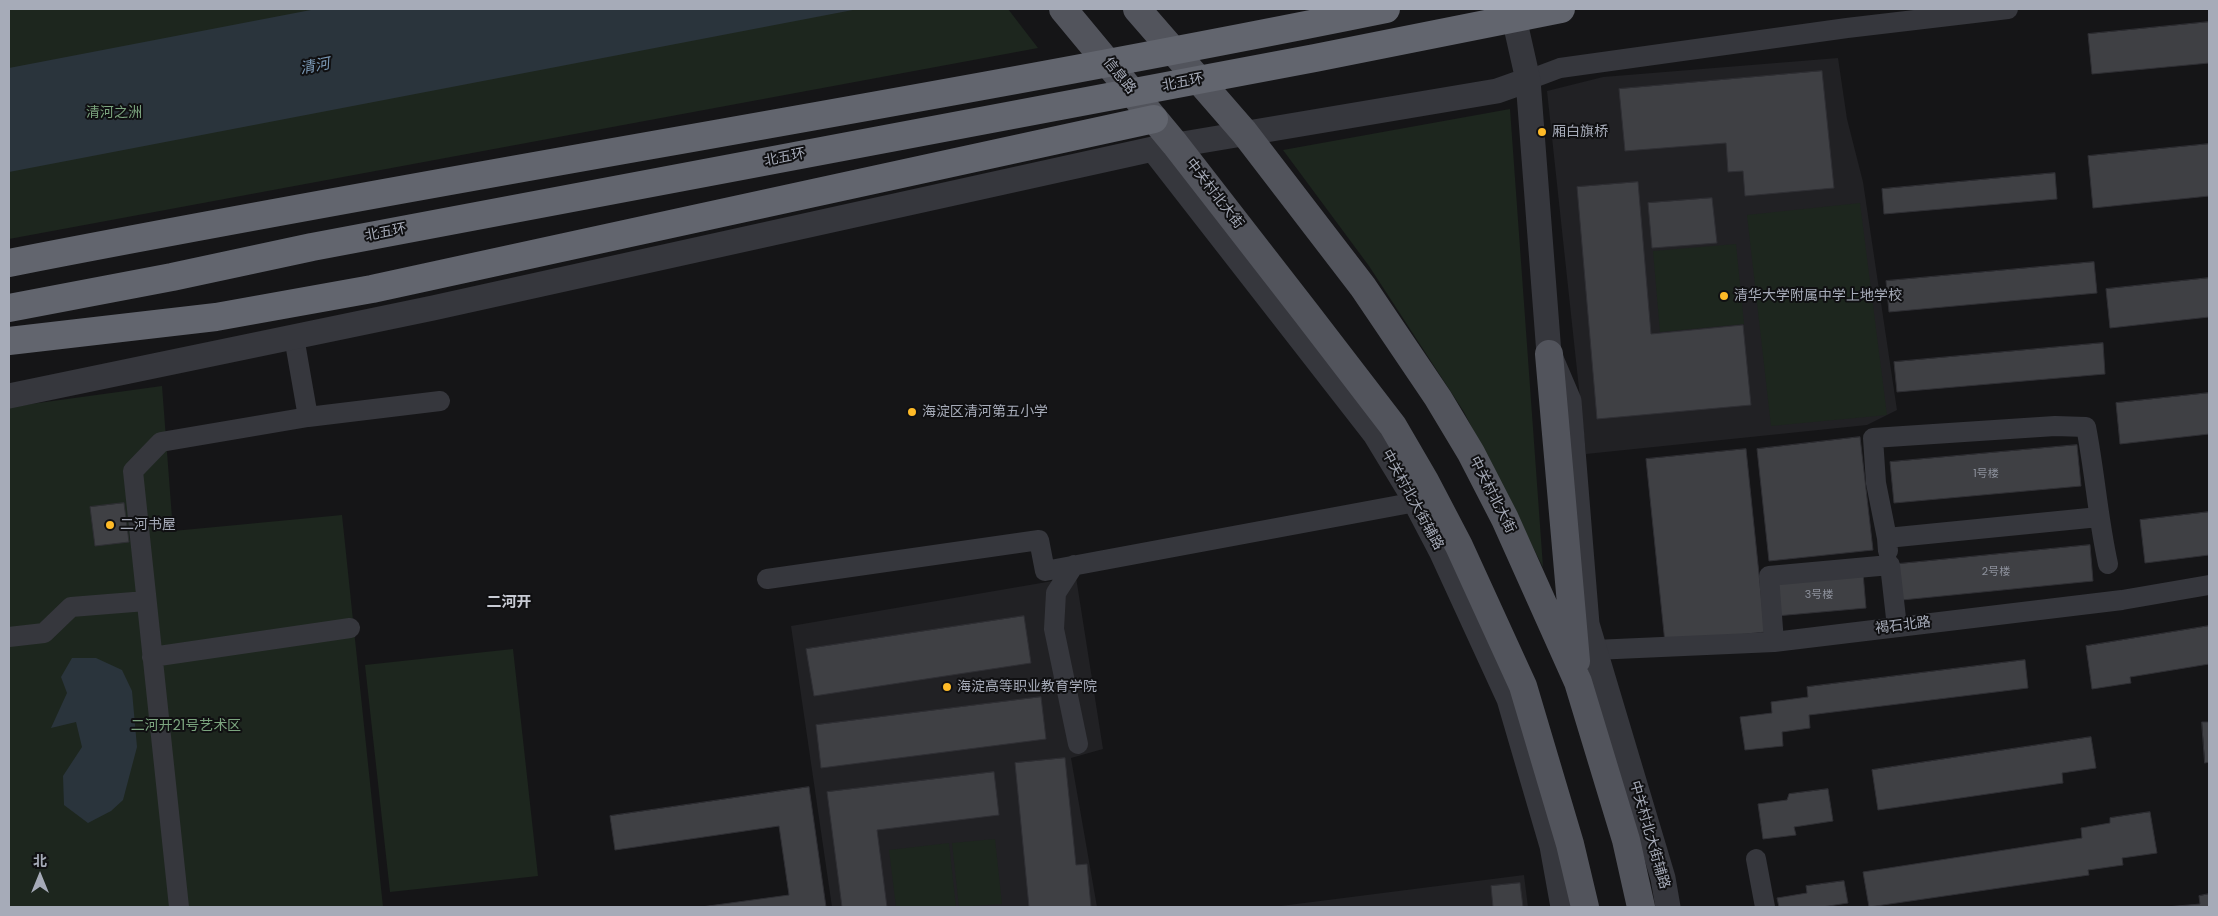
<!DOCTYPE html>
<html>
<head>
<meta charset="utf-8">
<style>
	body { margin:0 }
	#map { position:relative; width:2218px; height:916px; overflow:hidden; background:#151517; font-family:Poppins,"Noto Sans SC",sans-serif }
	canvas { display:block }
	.frame { position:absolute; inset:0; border:10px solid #a6abb8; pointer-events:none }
	.north { position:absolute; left:15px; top:851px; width:50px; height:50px; -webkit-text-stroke:4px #101012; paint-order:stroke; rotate:0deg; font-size:14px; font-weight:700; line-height:20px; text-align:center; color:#a6abb8 }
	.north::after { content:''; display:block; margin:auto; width:18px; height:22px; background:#a6abb8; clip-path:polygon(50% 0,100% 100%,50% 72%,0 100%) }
</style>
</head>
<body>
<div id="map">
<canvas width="2218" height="916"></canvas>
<div class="frame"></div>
<div class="north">北</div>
</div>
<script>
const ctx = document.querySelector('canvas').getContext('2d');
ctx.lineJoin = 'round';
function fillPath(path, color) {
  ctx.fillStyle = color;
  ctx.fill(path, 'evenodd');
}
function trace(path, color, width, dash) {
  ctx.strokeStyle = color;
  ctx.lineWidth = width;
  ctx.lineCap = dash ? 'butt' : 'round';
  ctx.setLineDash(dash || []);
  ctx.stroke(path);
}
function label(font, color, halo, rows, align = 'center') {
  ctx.font = font + ' Poppins,"Noto Sans SC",sans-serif';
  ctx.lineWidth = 4;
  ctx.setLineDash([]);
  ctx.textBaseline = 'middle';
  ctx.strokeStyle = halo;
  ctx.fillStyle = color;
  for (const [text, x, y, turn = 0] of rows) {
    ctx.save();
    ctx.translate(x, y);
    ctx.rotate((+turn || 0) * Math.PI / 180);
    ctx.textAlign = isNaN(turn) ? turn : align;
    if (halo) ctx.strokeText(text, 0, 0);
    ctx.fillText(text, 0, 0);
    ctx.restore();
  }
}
const built = new Path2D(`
	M 1838,58 L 1847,119 L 1863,182 L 1897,410 L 1867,425 L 1586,454 L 1547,91 L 1603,77 Z
	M 1076,577 L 1103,749 L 1071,758 L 1097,907 L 832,907 L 791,626 Z
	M 1524,875 L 1528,907 L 1273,907 Z`);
const green = new Path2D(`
	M 9,9 L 1008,9 L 1038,48 L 9,239 Z
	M 1510,109 L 1543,567 L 1464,412 L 1369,266 L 1283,150 Z
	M 1860,203 L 1887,415 L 1771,426 L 1747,215 Z
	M 1736,244 L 1744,324 L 1660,332 L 1653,251 Z
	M 162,386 L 173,531 L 342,515 L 383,907 L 9,907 L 9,407 Z
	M 513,649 L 538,876 L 390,892 L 365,665 Z
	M 995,839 L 1002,904 L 959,907 L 952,843 Z
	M 949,843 L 956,907 L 896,907 L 889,850 Z`);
const water = new Path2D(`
	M 316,9 L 858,9 L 9,172 L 9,68 Z
	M 72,658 L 96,658 L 122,670 L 132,691 L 137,747 L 123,800 L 111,811 L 88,823 L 64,805 L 63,776 L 82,747 L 76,722 L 51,728 L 67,693 L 61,677 Z`);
const building = new Path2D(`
	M 2209,22 L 2209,63 L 2092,74 L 2088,34 Z
	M 1822,71 L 1834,188 L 1745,196 L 1743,171 L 1728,172 L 1726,143 L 1625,151 L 1619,89 Z
	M 2209,144 L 2209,196 L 2093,208 L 2088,156 Z
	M 2055,173 L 2057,199 L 1884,214 L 1882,189 Z
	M 1638,182 L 1651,334 L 1743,325 L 1751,405 L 1597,419 L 1577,187 Z
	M 1712,198 L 1717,243 L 1652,248 L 1648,203 Z
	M 2094,262 L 2097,293 L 1889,312 L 1886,281 Z
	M 2209,278 L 2209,317 L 2110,328 L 2106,289 Z
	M 2103,343 L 2105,374 L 1897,392 L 1894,362 Z
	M 2209,393 L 2209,434 L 2120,444 L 2116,403 Z
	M 1860,437 L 1873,550 L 1769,561 L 1757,449 Z
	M 2077,445 L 2081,486 L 1894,503 L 1890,462 Z
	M 1746,449 L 1765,632 L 1665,643 L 1646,459 Z
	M 124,503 L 129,542 L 95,546 L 90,507 Z
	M 2209,512 L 2209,555 L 2145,563 L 2140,520 Z
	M 2090,545 L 2093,581 L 1902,600 L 1898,564 Z
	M 1863,573 L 1866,608 L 1776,616 L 1772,582 Z
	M 1024,616 L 1031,663 L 814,696 L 806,649 Z
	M 2209,626 L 2209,664 L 2130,677 L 2131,683 L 2092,689 L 2086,646 Z
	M 2025,660 L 2028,688 L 1809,715 L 1810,728 L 1782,732 L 1783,746 L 1745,750 L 1740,717 L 1772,713 L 1771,702 L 1808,697 L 1807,687 Z
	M 1041,697 L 1046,739 L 821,768 L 816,725 Z
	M 2202,722 L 2209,722 L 2209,762 L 2205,763 Z
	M 2091,737 L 2096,768 L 2062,773 L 2063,783 L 1878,810 L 1872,770 Z
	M 1065,758 L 1076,865 L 1087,864 L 1091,907 L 1029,907 L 1015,763 Z
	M 994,772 L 999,815 L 877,830 L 887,907 L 842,907 L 827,792 Z
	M 809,787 L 826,907 L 701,907 L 789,895 L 779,826 L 615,850 L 610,816 Z
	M 1828,789 L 1833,821 L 1794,827 L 1796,835 L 1763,839 L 1758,804 L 1787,800 L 1789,794 Z
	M 2150,812 L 2157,853 L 2122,858 L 2123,865 L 2088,870 L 2089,875 L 1869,907 L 1863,872 L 2082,838 L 2081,828 L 2110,823 L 2110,818 Z
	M 1844,881 L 1848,903 L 1822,907 L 1779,907 L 1777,898 L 1807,893 L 1806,886 Z
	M 1520,883 L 1523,907 L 1493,907 L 1491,886 Z
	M 2209,894 L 2209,907 L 2166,907 L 2200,904 L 2199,896 Z`);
const minor = new Path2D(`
	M 1528,80 L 1560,68 L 1847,28 L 2008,9
	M 308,417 L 440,401
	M 1887,538 L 1876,483 L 1873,438 L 2055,426 L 2086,427 C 2095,473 2098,519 2108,564
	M 1888,551 L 1887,538 L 2099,517
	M 1074,565 L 1056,593 L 1054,629 L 1078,744
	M 767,579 L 1039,540 L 1045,571 L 1416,502
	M 9,637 L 44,633 L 71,607 L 146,601
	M 1774,642 L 1769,576 L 1890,565 L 1897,627
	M 1594,650 L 1774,642 L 2122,600 L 2209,585
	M 152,657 L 350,628
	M 1756,859 L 1765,907
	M 179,907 L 133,471 L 161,442 L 308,417 L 294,337`);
const tertiary = new Path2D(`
	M 1512,9 L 1528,80 L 1549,354 L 1569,401 L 1587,624 L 1663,878 L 1668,907
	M 1153,149 L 1375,434 L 1409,490 L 1442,553 L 1509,699 L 1552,846 L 1563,907
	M 9,396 L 433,308 L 1153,149 L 1497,91 L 1528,80`);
const primary = new Path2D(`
	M 1063,9 L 1175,144 L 1307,314 L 1393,426 L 1425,481 L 1459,546 L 1523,686 L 1570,844 L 1585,907
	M 1137,9 L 1244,132 L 1363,287 L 1438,398 L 1471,453 L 1505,519 L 1578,682 L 1626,840 L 1641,907
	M 1549,354 L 1576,661`);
const motorway = new Path2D(`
	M 9,263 C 467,173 928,102 1386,9
	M 9,308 L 172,277 L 312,247 L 1315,58 L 1561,9
	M 9,341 L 216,317 L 372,289 L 1154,119`);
const markers = [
	[1542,132,5,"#feba27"],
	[1724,296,5,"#feba27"],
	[912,412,5,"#feba27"],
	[110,525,5,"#feba27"],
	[947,687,5,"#feba27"]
];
const numberNames = [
	["1号楼",1986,474],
	["2号楼",1996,572],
	["3号楼",1819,595]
];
const streetNames = [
	["信息路",1119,76,51],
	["北五环",1183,83,-11],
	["北五环",785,158,-11],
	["中关村北大街",1214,194,52],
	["北五环",386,233,-11],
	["中关村北大街",1492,495,63],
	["中关村北大街辅路",1412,500,61],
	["褐石北路",1903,626,-7],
	["中关村北大街辅路",1649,835,74]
];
const parkNames = [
	["清河之洲",114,113],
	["二河开21号艺术区",186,726]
];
const poiNames = [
	["厢白旗桥",1552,132],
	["清华大学附属中学上地学校",1734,296],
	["海淀区清河第五小学",922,412],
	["二河书屋",120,525],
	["海淀高等职业教育学院",957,687]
];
const waterNames = [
	["清河",315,67,-11]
];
const neighbourhoodNames = [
	["二河开",509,603]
];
fillPath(built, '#212124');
fillPath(green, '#1d261e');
fillPath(water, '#2a343c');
fillPath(building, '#3f4044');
trace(building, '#2f2f34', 1);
trace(minor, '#36373d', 20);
trace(tertiary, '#36373d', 25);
trace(primary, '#52545c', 28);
trace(motorway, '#62656e', 28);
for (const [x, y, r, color] of markers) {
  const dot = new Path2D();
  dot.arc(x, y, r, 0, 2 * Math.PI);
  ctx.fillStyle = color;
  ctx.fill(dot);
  trace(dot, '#101012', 2);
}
label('11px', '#8c909b', null, numberNames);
label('14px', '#a6abb8', '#101012', streetNames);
label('14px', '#7ca57f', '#101012', parkNames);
label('14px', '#a6abb8', '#101012', poiNames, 'left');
label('italic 15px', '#7b99b6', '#101012', waterNames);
label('bold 15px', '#c8cbd4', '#101012', neighbourhoodNames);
</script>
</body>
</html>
